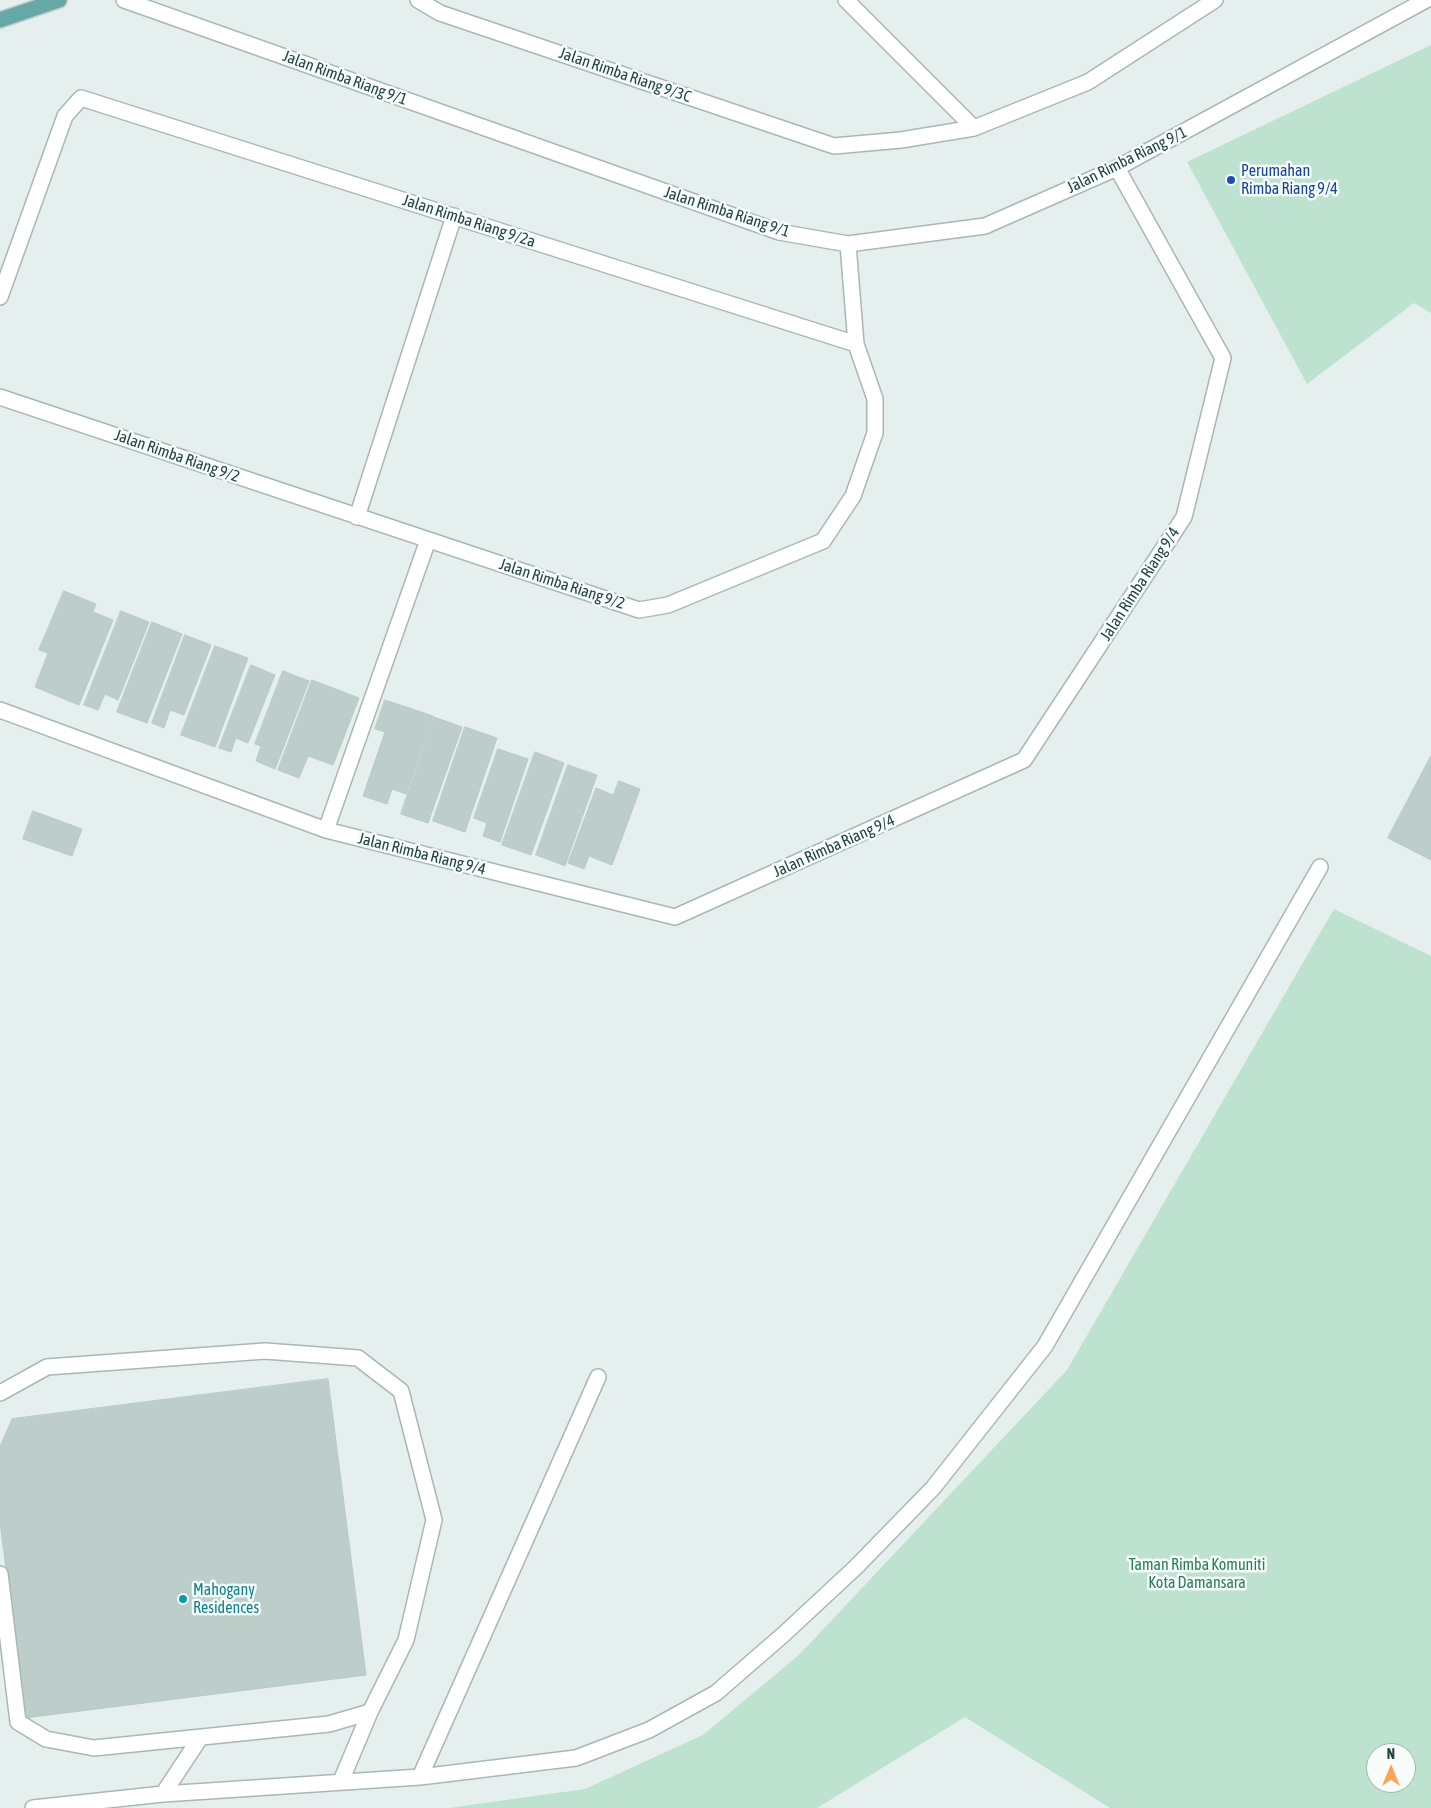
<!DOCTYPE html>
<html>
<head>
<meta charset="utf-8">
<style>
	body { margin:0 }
	#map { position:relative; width:1431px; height:1808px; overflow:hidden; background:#e5efed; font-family:"Asap Condensed",sans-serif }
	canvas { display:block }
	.north { position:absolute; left:1366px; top:1743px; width:50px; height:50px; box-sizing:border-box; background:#f7fbfa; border:1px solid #a2b2b0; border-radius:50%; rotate:0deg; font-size:14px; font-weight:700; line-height:20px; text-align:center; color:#224442 }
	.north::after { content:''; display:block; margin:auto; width:18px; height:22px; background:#fda356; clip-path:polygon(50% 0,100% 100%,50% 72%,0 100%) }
</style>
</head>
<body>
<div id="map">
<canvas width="1431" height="1808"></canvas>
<div class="north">N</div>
</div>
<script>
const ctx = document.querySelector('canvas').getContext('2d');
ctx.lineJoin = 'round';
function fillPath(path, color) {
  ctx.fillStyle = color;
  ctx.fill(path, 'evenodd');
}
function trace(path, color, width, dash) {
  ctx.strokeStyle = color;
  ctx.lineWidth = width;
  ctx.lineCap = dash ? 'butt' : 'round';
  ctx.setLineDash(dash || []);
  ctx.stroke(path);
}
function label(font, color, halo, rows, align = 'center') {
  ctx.font = font + ' "Asap Condensed",sans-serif';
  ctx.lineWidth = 5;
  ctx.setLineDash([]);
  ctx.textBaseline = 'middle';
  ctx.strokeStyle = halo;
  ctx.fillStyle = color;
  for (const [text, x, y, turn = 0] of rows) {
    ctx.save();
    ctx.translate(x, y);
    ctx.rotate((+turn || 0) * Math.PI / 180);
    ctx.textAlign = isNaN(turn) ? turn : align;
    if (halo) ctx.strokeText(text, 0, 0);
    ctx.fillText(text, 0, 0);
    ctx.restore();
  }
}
const green = new Path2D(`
	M 1431,45 L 1431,313 L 1414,303 L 1307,384 L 1187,162 Z
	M 1334,909 L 1431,956 L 1431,1808 L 1110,1808 L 965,1717 L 817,1808 L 449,1808 L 585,1789 L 703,1735 L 799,1655 L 1067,1370 ZM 1376,1753 L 1406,1753 L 1406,1783 L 1376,1783 Z`);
const building = new Path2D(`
	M 64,591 L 96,604 L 93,612 L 113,620 L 79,705 L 35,687 L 48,653 L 39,650 Z
	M 121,611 L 149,622 L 118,700 L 105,694 L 98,710 L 84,705 Z
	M 152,622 L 182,634 L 147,723 L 117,712 Z
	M 185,635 L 211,645 L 184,715 L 170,710 L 164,728 L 152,723 Z
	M 215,646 L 248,658 L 215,747 L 181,735 Z
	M 251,665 L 275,675 L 248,743 L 236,738 L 231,752 L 219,748 Z
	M 283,671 L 309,681 L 275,769 L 256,761 L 261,746 L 255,744 Z
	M 312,680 L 359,698 L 333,765 L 308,756 L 299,778 L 278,770 Z
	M 385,700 L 433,716 L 406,794 L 392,789 L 387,804 L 363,796 L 385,732 L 375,729 Z
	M 434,717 L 462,727 L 428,823 L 401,814 Z
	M 465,727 L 497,738 L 465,832 L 433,821 Z
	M 498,749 L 528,759 L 500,842 L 483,836 L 487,823 L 474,818 Z
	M 535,752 L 564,763 L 531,855 L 502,845 Z
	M 1431,756 L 1431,860 L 1388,838 Z
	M 568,765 L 597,775 L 565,866 L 536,855 Z
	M 619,781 L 640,789 L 612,865 L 589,856 L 584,869 L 568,863 L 596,788 L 613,795 Z
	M 33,811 L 82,829 L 72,856 L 23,839 Z
	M 328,1379 L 366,1675 L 25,1718 L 0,1522 L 0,1447 L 12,1419 Z`);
const minor = new Path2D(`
	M 124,0 L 779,232 L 848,244 L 985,226 L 1117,168 L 1426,0
	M 418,0 L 440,13 L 834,146 L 901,140 L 974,128 L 1088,82 L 1215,0
	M 846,0 L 974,128
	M 0,297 L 65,116 L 81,98 L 856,344
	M 0,397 L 639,610 L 668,605 L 823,541 L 853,496 L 875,433 L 875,399 L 856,344 L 848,244
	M 357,517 L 454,216
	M 0,710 L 326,830 L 675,917 L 1024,760 L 1184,517 L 1223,358 L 1117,168
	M 326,830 L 428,540
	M 0,1393 L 47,1367 L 265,1351 L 358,1358 L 401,1391 L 434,1520 L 406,1640 L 370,1712 L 341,1781
	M 0,1574 L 18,1722 L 46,1739 L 94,1748 L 329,1724 L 370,1712
	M 420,1777 L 598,1377
	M 163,1794 L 200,1738
	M 33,1808 L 163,1794 L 420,1777 L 576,1758 L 649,1730 L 716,1693 L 784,1634 L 856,1567 L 933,1488 L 1045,1346 L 1320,867`);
const major = new Path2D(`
	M 0,20 L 59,0`);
const markers = [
	[1231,180,5,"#1a4fb4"],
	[183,1599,5,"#0f9aa8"]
];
const streetNames = [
	["Jalan Rimba Riang 9/3C",625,75,19],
	["Jalan Rimba Riang 9/1",345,78,20],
	["Jalan Rimba Riang 9/1",1127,160,-26],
	["Jalan Rimba Riang 9/1",727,212,18],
	["Jalan Rimba Riang 9/2a",469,221,18],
	["Jalan Rimba Riang 9/2",177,456,19],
	["Jalan Rimba Riang 9/2",562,584,18],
	["Jalan Rimba Riang 9/4",1140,584,-57],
	["Jalan Rimba Riang 9/4",834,846,-24],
	["Jalan Rimba Riang 9/4",422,854,14]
];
const transitNames = [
	["Perumahan",1241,171],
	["Rimba Riang 9/4",1241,189]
];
const parkNames = [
	["Taman Rimba Komuniti",1197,1565],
	["Kota Damansara",1197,1583]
];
const cultureNames = [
	["Mahogany",193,1590],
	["Residences",193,1608]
];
fillPath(green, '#bde2cf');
fillPath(building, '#bdceca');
trace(building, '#b7cac6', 1);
trace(minor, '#a7b8b6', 18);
trace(major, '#c1cbca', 18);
trace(minor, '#fff', 15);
trace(major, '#66a8a6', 15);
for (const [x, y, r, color] of markers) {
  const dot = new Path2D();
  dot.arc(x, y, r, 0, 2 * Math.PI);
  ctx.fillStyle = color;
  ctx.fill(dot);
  trace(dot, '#f7fbfa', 2);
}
label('16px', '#224442', '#f7fbfa', streetNames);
label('16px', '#164399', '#f7fbfa', transitNames, 'left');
label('16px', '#287e5c', '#f7fbfa', parkNames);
label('16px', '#0d838f', '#f7fbfa', cultureNames, 'left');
</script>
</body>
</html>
